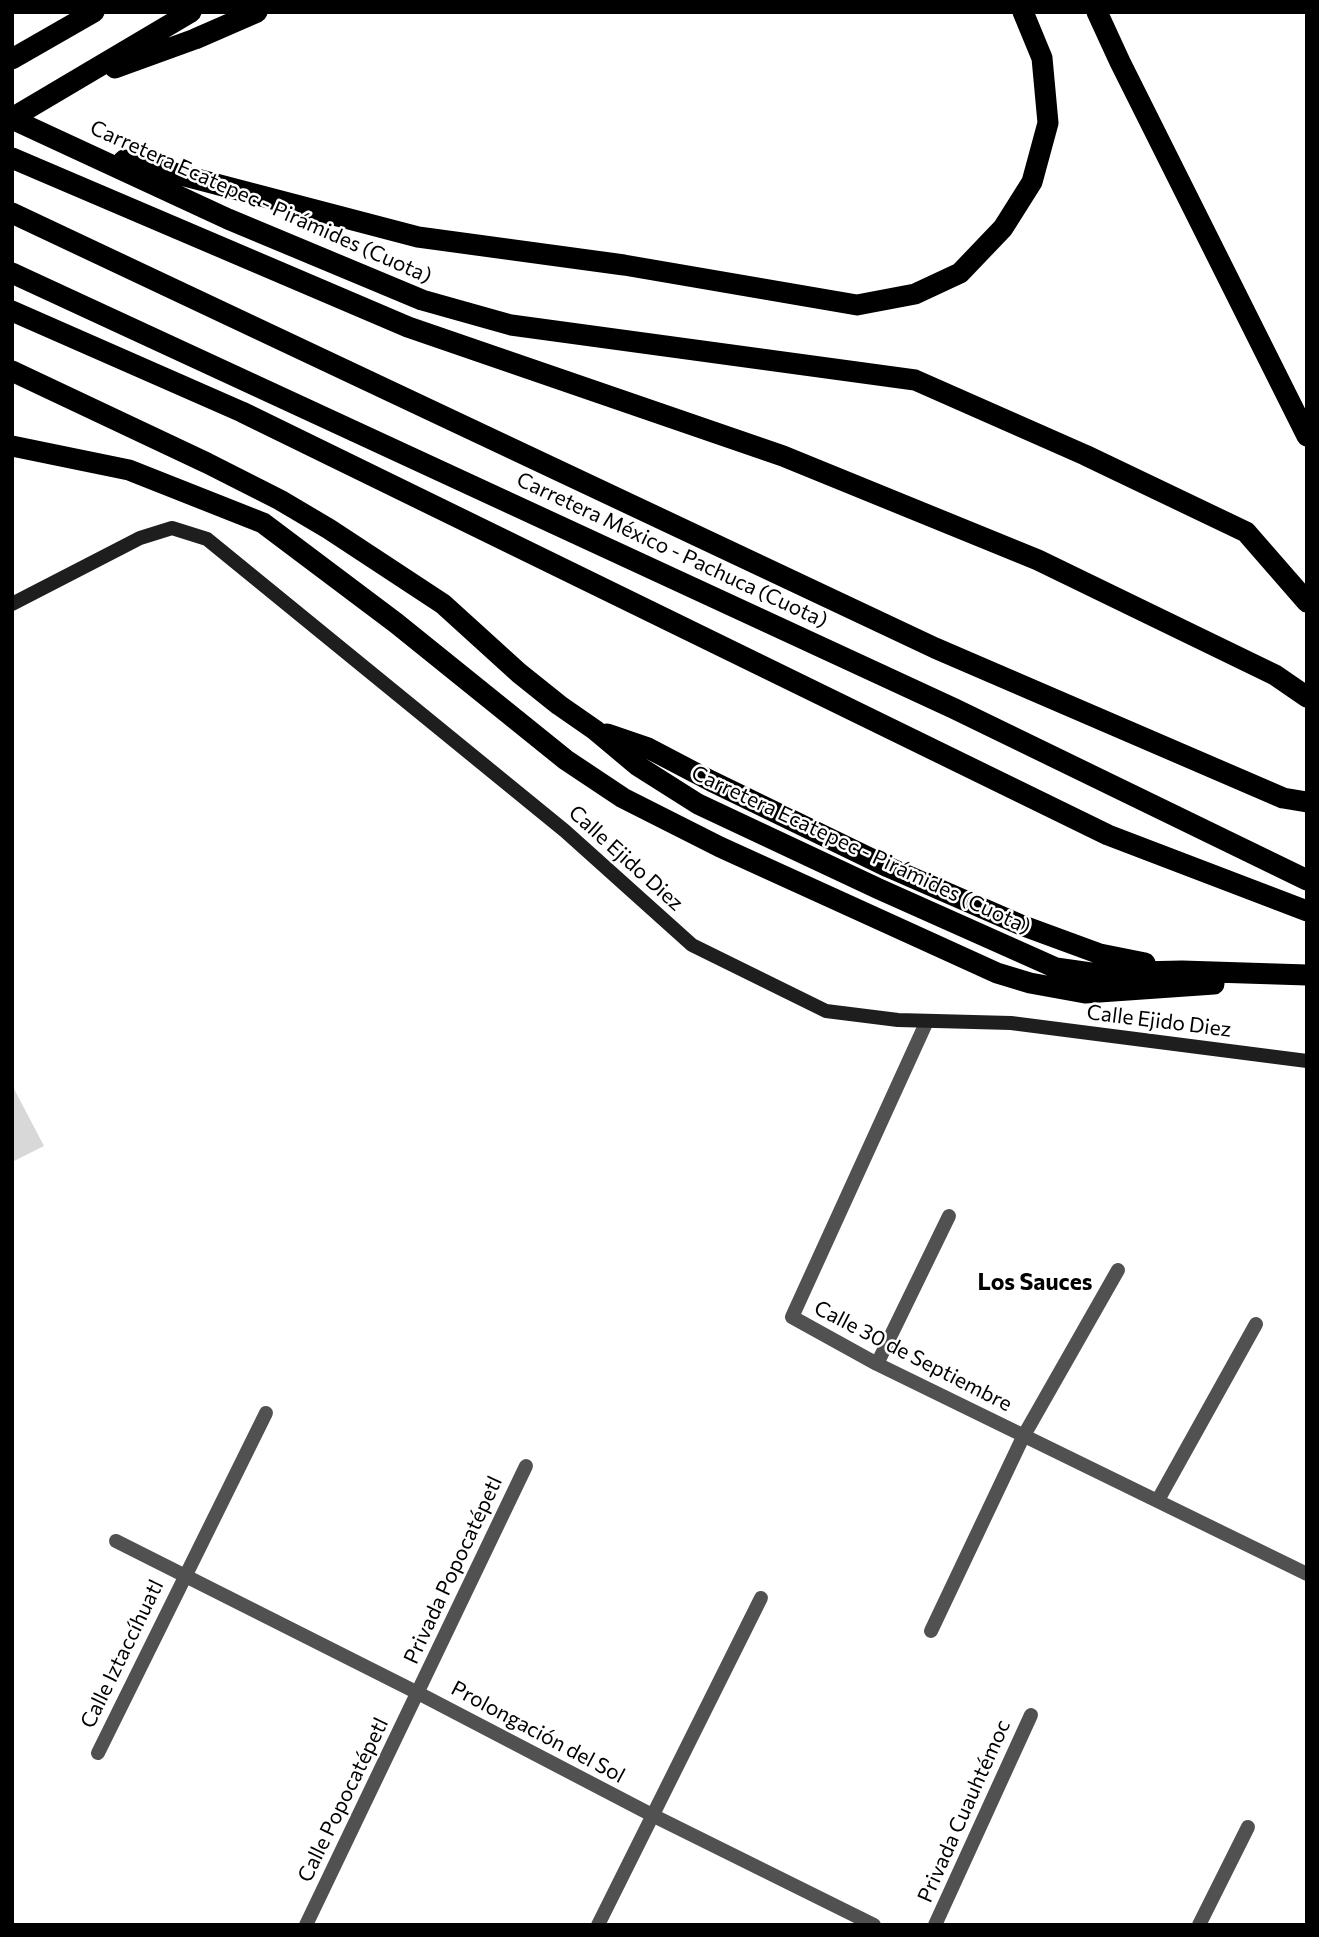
<!DOCTYPE html>
<html>
<head>
<meta charset="utf-8">
<style>
	body { margin:0 }
	#map { position:relative; width:1319px; height:1937px; overflow:hidden; background:#fff; font-family:Commissioner,sans-serif }
	canvas { display:block }
	.frame { position:absolute; inset:0; border:14px solid #000; pointer-events:none }
</style>
</head>
<body>
<div id="map">
<canvas width="1319" height="1937"></canvas>
<div class="frame"></div>
</div>
<script>
const ctx = document.querySelector('canvas').getContext('2d');
ctx.lineJoin = 'round';
function fillPath(path, color) {
  ctx.fillStyle = color;
  ctx.fill(path, 'evenodd');
}
function trace(path, color, width, dash) {
  ctx.strokeStyle = color;
  ctx.lineWidth = width;
  ctx.lineCap = dash ? 'butt' : 'round';
  ctx.setLineDash(dash || []);
  ctx.stroke(path);
}
function label(font, color, halo, rows, align = 'center') {
  ctx.font = font + ' Commissioner,sans-serif';
  ctx.lineWidth = 5;
  ctx.setLineDash([]);
  ctx.textBaseline = 'middle';
  ctx.strokeStyle = halo;
  ctx.fillStyle = color;
  for (const [text, x, y, turn = 0] of rows) {
    ctx.save();
    ctx.translate(x, y);
    ctx.rotate((+turn || 0) * Math.PI / 180);
    ctx.textAlign = isNaN(turn) ? turn : align;
    if (halo) ctx.strokeText(text, 0, 0);
    ctx.fillText(text, 0, 0);
    ctx.restore();
  }
}
const green = new Path2D(`
	M 12,1085 L 44,1146 L 12,1162 Z`);
const street = new Path2D(`
	M 927,1021 L 792,1317 L 877,1364 L 1307,1574
	M 877,1364 L 949,1216
	M 1158,1500 L 1256,1324
	M 116,1541 L 418,1693 L 652,1815 L 874,1925
	M 931,1631 L 1023,1437 L 1118,1270
	M 98,1753 L 266,1413
	M 306,1925 L 526,1466
	M 598,1925 L 761,1598
	M 935,1925 L 1031,1715
	M 1199,1925 L 1248,1827`);
const secondary = new Path2D(`
	M 12,604 L 140,538 L 172,528 L 207,539 L 565,831 L 692,945 L 826,1011 L 898,1020 L 1011,1023 L 1307,1061`);
const highway = new Path2D(`
	M 1097,12 L 1120,62 L 1307,436
	M 12,59 L 94,12
	M 115,68 L 195,39 L 257,12
	M 12,118 L 191,12
	M 12,119 L 228,219 L 422,300 L 511,325 L 915,380 L 1085,455 L 1246,532 L 1307,602
	M 12,158 L 408,327 L 783,456 L 1038,560 L 1275,675 L 1307,697
	M 124,160 L 418,237 L 624,265 L 857,305 L 915,294 L 960,273 L 1003,228 L 1032,182 L 1048,123 L 1042,58 L 1023,12
	M 12,213 L 935,648 L 1283,798 L 1307,802
	M 12,273 L 955,709 L 1307,880
	M 12,311 L 242,412 L 1108,835 L 1307,911
	M 12,371 L 207,463 L 280,500 L 329,529 L 443,604 L 519,673 L 559,705 L 595,730 L 638,766 L 698,804 L 879,889 L 1056,968 L 1091,973 L 1182,971 L 1307,975
	M 12,446 L 129,470 L 263,523 L 396,623 L 566,760 L 623,798 L 720,847 L 997,973 L 1030,983 L 1085,993 L 1214,984
	M 607,734 L 648,748 L 711,781 L 888,867 L 1021,925 L 1100,954 L 1145,963`);
const streetNames = [
	["Carretera Ecatepec - Pirámides (Cuota)",261,202,24],
	["Carretera México - Pachuca (Cuota)",672,550,25],
	["Carretera Ecatepec - Pirámides (Cuota)",861,850,25],
	["Calle Ejido Diez",626,858,42],
	["Calle Ejido Diez",1159,1021,7],
	["Calle 30 de Septiembre",913,1356,27],
	["Privada Popocatépetl",453,1570,-65],
	["Calle Iztaccíhuatl",122,1654,-64],
	["Prolongación del Sol",538,1732,28],
	["Calle Popocatépetl",343,1800,-64],
	["Privada Cuauhtémoc",964,1811,-66]
];
const neighbourhoodNames = [
	["Los Sauces",1035,1282]
];
fillPath(green, '#d8d8d8');
trace(street, '#515151', 14);
trace(secondary, '#1e1e1e', 14);
trace(highway, '#000', 21);
label('21px', '#000', '#fff', streetNames);
label('bold 23px', '#000', '#fff', neighbourhoodNames);
</script>
</body>
</html>
